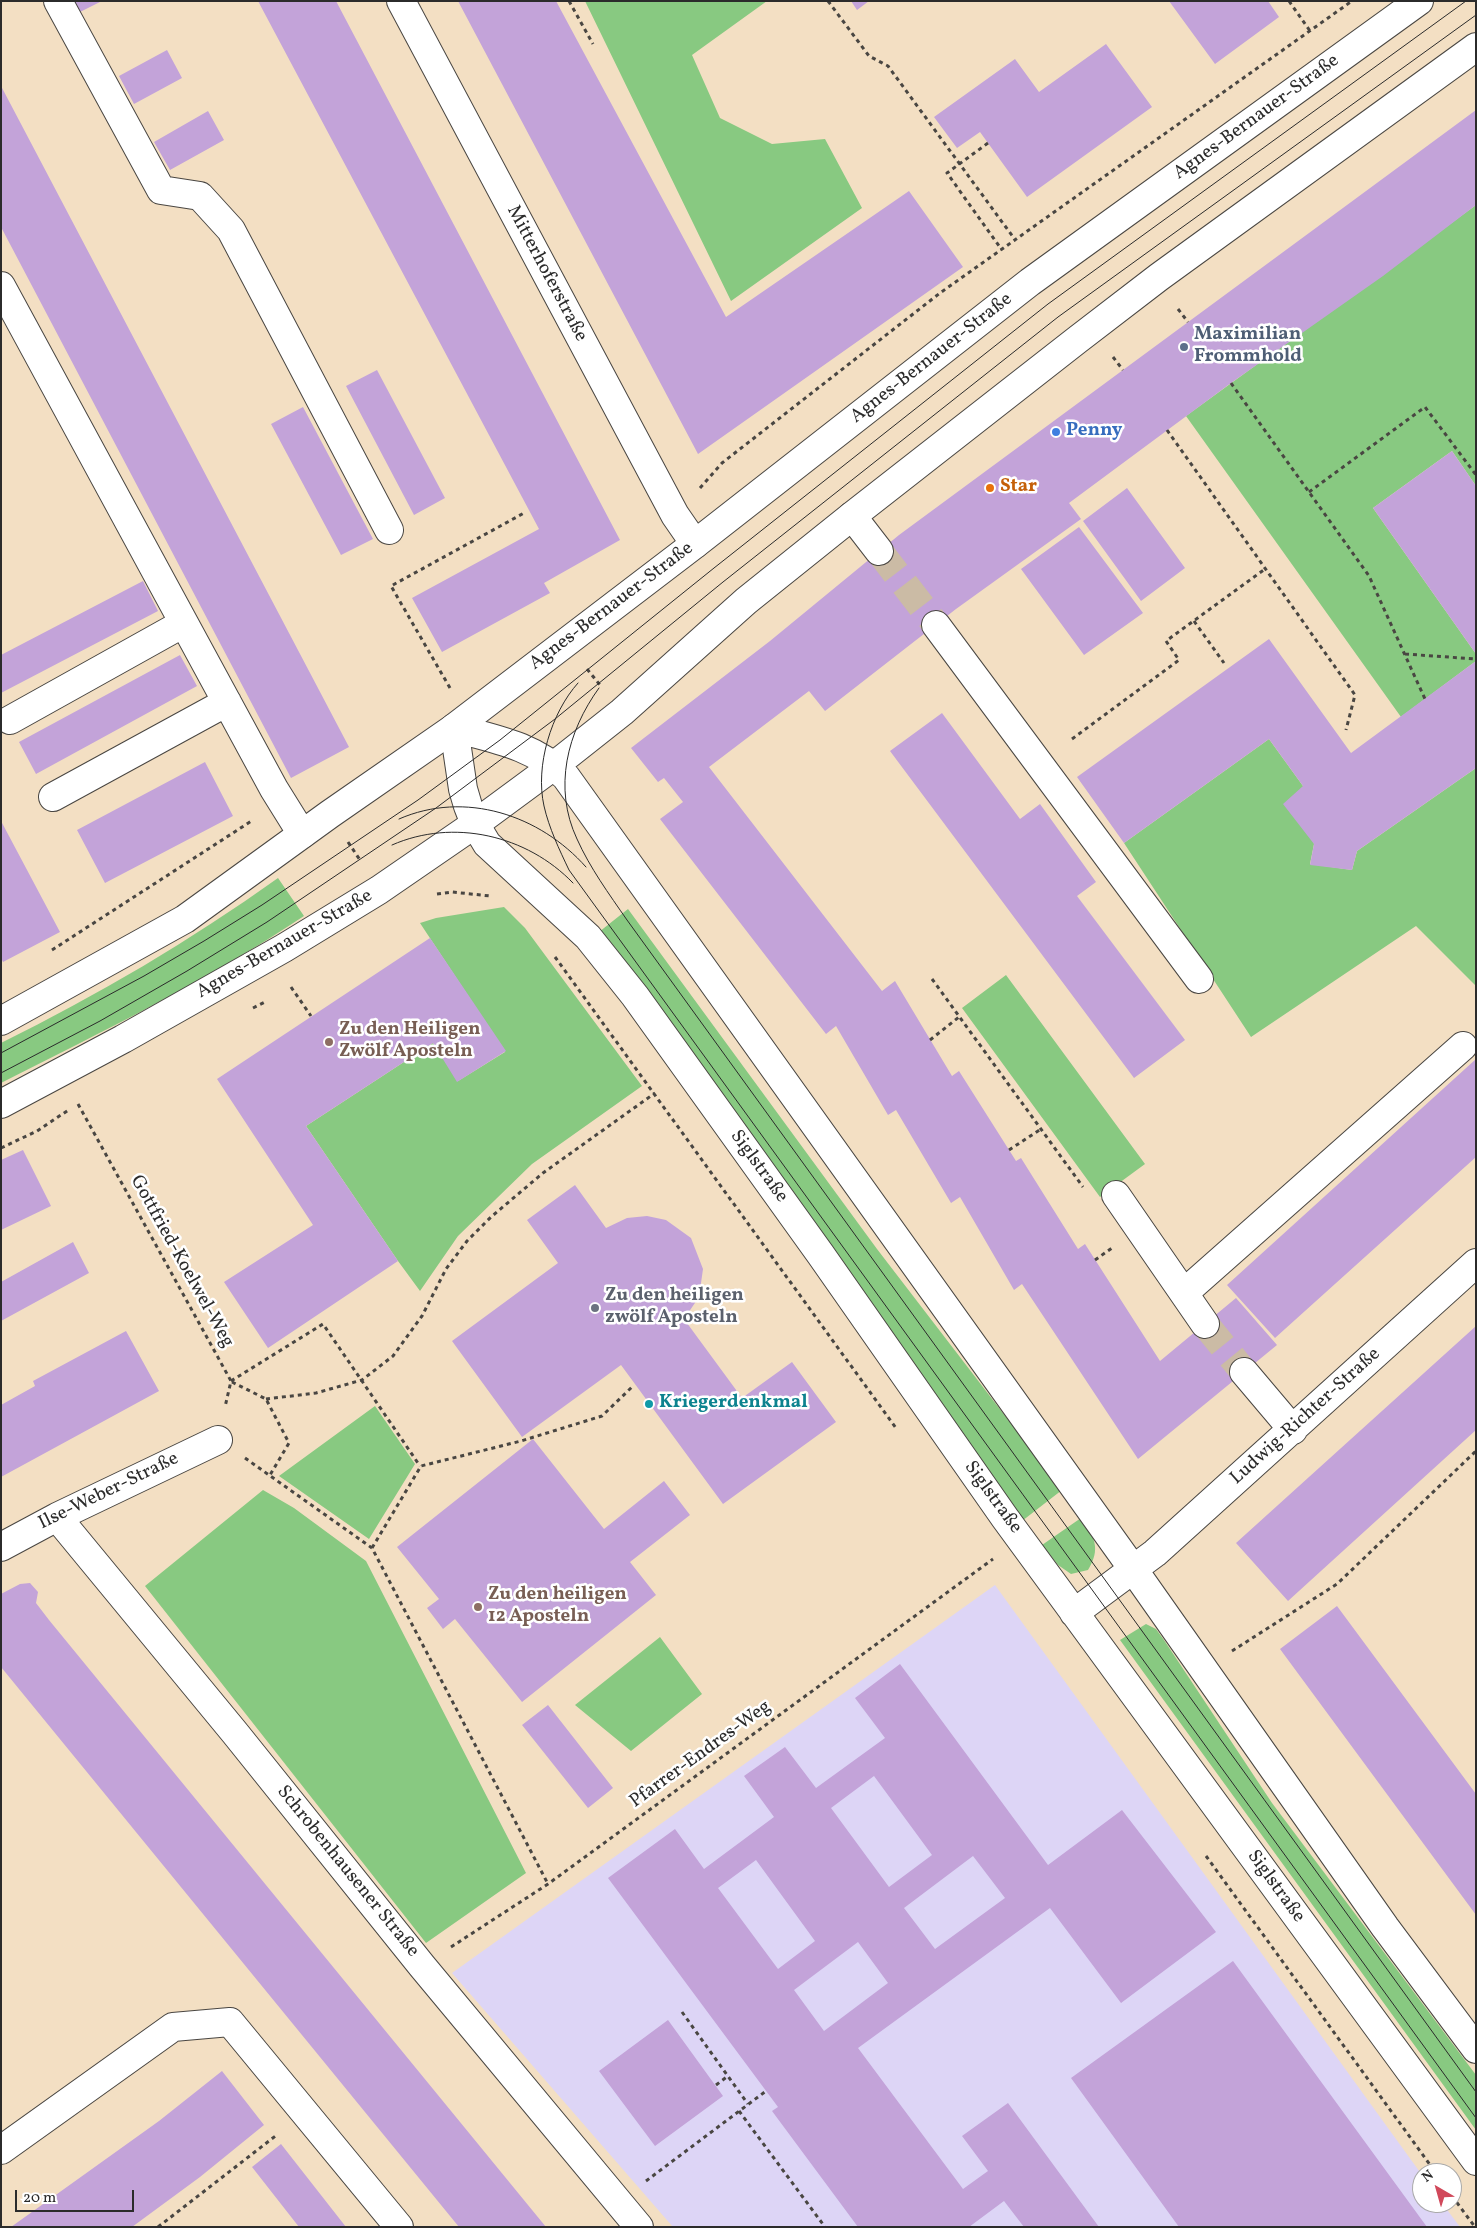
<!DOCTYPE html>
<html>
<head>
<meta charset="utf-8">
<style>
	body { margin:0 }
	#map { position:relative; width:1477px; height:2228px; overflow:hidden; background:#f3dfc3; font-family:Vollkorn,serif }
	canvas { display:block }
	.frame { position:absolute; inset:0; border:2px solid #2b2b2b; pointer-events:none }
	.north { position:absolute; left:1412px; top:2163px; width:50px; height:50px; box-sizing:border-box; background:#fff; border:1px solid #aaa; border-radius:50%; rotate:322deg; font-size:14px; font-weight:700; line-height:20px; text-align:center; color:#2b2b2b }
	.north::after { content:''; display:block; margin:auto; width:18px; height:22px; background:#d1495b; clip-path:polygon(50% 0,100% 100%,50% 72%,0 100%) }
	.scale { position:absolute; left:15px; top:2190px; width:119px; height:22px; box-sizing:border-box; border:2px solid #2b2b2b; border-top:0; padding-left:6px; font-size:15px; line-height:18px; white-space:nowrap; color:#2b2b2b; -webkit-text-stroke:4px #fff; paint-order:stroke }
</style>
</head>
<body>
<div id="map">
<canvas width="1477" height="2228"></canvas>
<div class="frame"></div>
<div class="north">N</div>
<div class="scale">20 m</div>
</div>
<script>
const ctx = document.querySelector('canvas').getContext('2d');
ctx.lineJoin = 'round';
function fillPath(path, color) {
  ctx.fillStyle = color;
  ctx.fill(path, 'evenodd');
}
function trace(path, color, width, dash) {
  ctx.strokeStyle = color;
  ctx.lineWidth = width;
  ctx.lineCap = dash ? 'butt' : 'round';
  ctx.setLineDash(dash || []);
  ctx.stroke(path);
}
function label(font, color, halo, rows, align = 'center') {
  ctx.font = font + ' Vollkorn,serif';
  ctx.lineWidth = 5;
  ctx.setLineDash([]);
  ctx.textBaseline = 'middle';
  ctx.strokeStyle = halo;
  ctx.fillStyle = color;
  for (const [text, x, y, turn = 0] of rows) {
    ctx.save();
    ctx.translate(x, y);
    ctx.rotate((+turn || 0) * Math.PI / 180);
    ctx.textAlign = isNaN(turn) ? turn : align;
    if (halo) ctx.strokeText(text, 0, 0);
    ctx.fillText(text, 0, 0);
    ctx.restore();
  }
}
const built = new Path2D(`
	M 995,1585 L 1422,2175 L 1422,2203 L 1442,2203 L 1460,2227 L 673,2227 L 452,1973 Z`);
const green = new Path2D(`
	M 585,1 L 767,1 L 692,55 L 720,118 L 772,144 L 825,139 L 862,208 L 731,301 Z
	M 1476,205 L 1476,486 L 1452,451 L 1373,508 L 1476,654 L 1476,661 L 1401,717 L 1186,416 Z
	M 1269,739 L 1303,786 L 1314,844 L 1310,864 L 1352,870 L 1357,851 L 1476,768 L 1476,986 L 1416,926 L 1251,1037 L 1124,843 Z
	M 278,878 L 304,916 C 208,980 104,1031 1,1083 L 1,1043 C 98,995 190,941 278,878 Z
	M 504,907 L 525,928 L 642,1086 L 532,1164 L 458,1236 L 420,1291 L 398,1261 L 306,1126 L 433,1043 L 458,1081 L 505,1052 L 420,923 L 436,918 Z
	M 628,909 L 877,1249 L 1062,1490 L 1022,1521 L 929,1384 L 850,1277 L 748,1129 L 671,1023 L 599,932 Z
	M 1006,975 L 1145,1164 L 1100,1197 L 962,1008 Z
	M 375,1406 L 415,1464 L 369,1539 L 279,1476 Z
	M 263,1490 L 294,1508 L 366,1561 L 526,1873 L 426,1943 L 145,1586 Z
	M 1081,1518 C 1095,1537 1101,1549 1088,1570 L 1071,1574 L 1058,1565 L 1042,1545 Z
	M 1146,1624 L 1156,1629 L 1164,1640 L 1272,1803 L 1476,2075 L 1476,2130 L 1120,1640 Z
	M 660,1637 L 702,1694 L 631,1751 L 575,1705 Z`);
const building = new Path2D(`
	M 74,1 L 102,1 L 80,12 Z
	M 258,1 L 336,1 L 620,540 L 544,583 L 550,593 L 442,652 L 412,598 L 539,529 Z
	M 458,1 L 556,1 L 726,317 L 909,191 L 963,267 L 698,454 Z
	M 851,1 L 869,1 L 857,10 Z
	M 1169,1 L 1268,1 L 1279,17 L 1215,64 Z
	M 1106,44 L 1152,107 L 1027,197 L 980,132 L 957,148 L 934,117 L 1015,59 L 1039,92 Z
	M 167,50 L 182,78 L 134,104 L 119,76 Z
	M 1,86 L 349,747 L 291,778 L 1,227 Z
	M 1476,110 L 1476,205 L 1383,276 L 1231,383 L 1069,503 L 1081,519 L 956,609 L 825,711 L 809,691 L 709,767 L 882,991 L 895,981 L 952,1076 L 959,1071 L 1016,1161 L 1021,1158 L 1078,1249 L 1085,1244 L 1160,1361 L 1236,1298 L 1277,1345 L 1138,1459 L 1022,1284 L 1014,1290 L 960,1197 L 951,1203 L 896,1110 L 888,1115 L 836,1026 L 826,1034 L 660,819 L 683,802 L 664,778 L 658,782 L 631,748 L 770,641 L 899,535 Z
	M 208,111 L 224,140 L 170,170 L 154,142 Z
	M 377,370 L 445,498 L 414,515 L 346,386 Z
	M 303,407 L 373,539 L 341,555 L 271,424 Z
	M 1452,451 L 1476,486 L 1476,654 L 1373,508 Z
	M 1127,488 L 1185,568 L 1141,601 L 1083,521 Z
	M 1079,527 L 1143,613 L 1084,655 L 1021,569 Z
	M 143,581 L 158,611 L 1,693 L 1,655 Z
	M 1269,639 L 1351,753 L 1476,661 L 1476,768 L 1357,851 L 1352,870 L 1310,865 L 1314,844 L 1283,804 L 1303,786 L 1269,739 L 1124,843 L 1077,777 Z
	M 180,655 L 197,686 L 36,774 L 19,742 Z
	M 942,713 L 1020,819 L 1040,804 L 1096,882 L 1077,896 L 1185,1040 L 1134,1078 L 890,751 Z
	M 205,762 L 233,816 L 105,883 L 77,830 Z
	M 1,821 L 60,932 L 3,962 L 1,958 Z
	M 430,938 L 506,1051 L 457,1082 L 433,1043 L 306,1126 L 398,1261 L 268,1348 L 224,1282 L 313,1225 L 217,1079 Z
	M 1476,1059 L 1476,1157 L 1275,1338 L 1227,1285 Z
	M 23,1150 L 51,1206 L 1,1230 L 1,1160 Z
	M 575,1185 L 606,1228 L 627,1218 L 647,1216 L 666,1220 L 691,1238 L 703,1269 L 699,1297 L 684,1319 L 742,1398 L 792,1362 L 836,1422 L 723,1504 L 621,1365 L 522,1437 L 452,1341 L 558,1263 L 527,1220 Z
	M 73,1242 L 89,1273 L 1,1321 L 1,1282 Z
	M 1476,1326 L 1476,1430 L 1288,1601 L 1236,1543 Z
	M 126,1331 L 159,1391 L 1,1477 L 1,1405 L 35,1386 L 33,1381 Z
	M 533,1439 L 604,1529 L 664,1481 L 690,1515 L 630,1562 L 656,1595 L 522,1702 L 455,1619 L 443,1629 L 427,1608 L 439,1599 L 397,1547 Z
	M 30,1583 L 38,1592 L 36,1603 L 49,1620 L 546,2227 L 459,2227 L 1,1667 L 1,1594 L 20,1584 Z
	M 1337,1606 L 1476,1794 L 1476,1915 L 1280,1649 Z
	M 900,1664 L 1048,1865 L 1122,1810 L 1216,1932 L 1121,2003 L 1050,1908 L 858,2048 L 963,2189 L 988,2171 L 962,2136 L 1008,2103 L 1099,2227 L 1024,2227 L 1004,2201 L 969,2227 L 858,2227 L 772,2111 L 778,2107 L 608,1878 L 675,1829 L 704,1869 L 774,1817 L 744,1776 L 785,1747 L 816,1788 L 885,1738 L 855,1698 ZM 874,1776 L 932,1855 L 889,1887 L 831,1808 ZM 973,1856 L 1005,1898 L 935,1949 L 904,1908 ZM 756,1860 L 815,1941 L 778,1969 L 718,1888 ZM 858,1942 L 888,1983 L 824,2031 L 794,1990 Z
	M 548,1705 L 613,1788 L 588,1808 L 522,1725 Z
	M 1233,1961 L 1427,2227 L 1179,2227 L 1071,2078 Z
	M 668,2020 L 723,2096 L 655,2146 L 599,2071 Z
	M 222,2071 L 264,2125 L 200,2177 L 132,2227 L 11,2227 L 159,2121 Z
	M 281,2144 L 346,2227 L 299,2227 L 252,2167 Z`);
const minorTunnel = new Path2D(`
	M 879,551 L 936,625
	M 1205,1324 L 1244,1372`);
const path = new Path2D(`
	M 569,1 L 593,44
	M 828,1 L 869,56 L 888,66 L 1016,241
	M 1289,1 L 1310,31
	M 988,143 L 947,173 L 1002,250
	M 1178,309 L 1188,322
	M 1113,357 L 1123,370
	M 1231,383 L 1369,576 L 1425,699
	M 1167,430 L 1355,695 L 1346,730
	M 700,488 L 722,463 L 940,293 L 1352,1
	M 1309,492 L 1425,407 L 1476,475
	M 1194,621 L 1224,663
	M 1405,654 L 1476,659
	M 587,669 L 600,685
	M 450,688 L 391,586 L 524,513
	M 1072,739 L 1179,660 L 1166,641 L 1265,569
	M 348,842 L 360,860
	M 437,894 L 452,892 L 490,896
	M 52,950 L 253,820
	M 555,957 L 896,1428
	M 932,979 L 1083,1187
	M 291,987 L 311,1016
	M 253,1008 L 265,1002
	M 930,1040 L 959,1017
	M 78,1104 L 231,1381 L 225,1407
	M 1,1148 L 37,1131 L 70,1109
	M 1009,1150 L 1041,1129
	M 1095,1260 L 1112,1248
	M 231,1381 L 323,1324 L 420,1466
	M 232,1382 L 266,1399 L 289,1443 L 270,1475
	M 266,1399 L 316,1393 L 362,1380 L 393,1356 L 422,1316 L 446,1269 L 467,1241 L 491,1217 L 543,1173 L 655,1093
	M 245,1458 L 372,1548 L 548,1884
	M 372,1548 L 421,1466 L 521,1441 L 602,1416 L 633,1386
	M 1232,1651 L 1337,1584 L 1476,1451
	M 1206,1856 L 1436,2173
	M 451,1947 L 548,1884 L 993,1559
	M 682,2012 L 748,2104
	M 716,2085 L 728,2076
	M 739,2111 L 825,2227
	M 646,2181 L 766,2091
	M 1452,2196 L 1475,2227
	M 158,2227 L 278,2134`);
const minor = new Path2D(`
	M 58,1 L 161,190 L 200,196 L 231,230 L 389,530
	M 401,1 L 675,515 L 695,544
	M 1,286 L 274,789 L 302,834
	M 852,516 L 879,551
	M 936,625 L 1199,979
	M 10,720 L 184,623
	M 53,797 L 227,702
	M 1116,1195 L 1205,1324
	M 1184,1293 L 1463,1046
	M 1244,1372 L 1293,1430
	M 57,1517 L 235,1733 L 422,1966 L 639,2227
	M 1,1547 L 57,1517 L 218,1440
	M 1074,1613 L 1155,1553 L 1476,1263
	M 1476,2049 L 1385,1927 L 1133,1569 L 566,777 C 535,746 495,739 454,728 L 463,789 L 468,806 L 475,824 L 487,844 L 588,937 L 635,996 L 821,1255 L 1005,1518 L 1476,2161
	M 1,2150 L 173,2027 L 230,2022 L 399,2227`);
const major = new Path2D(`
	M 1,1021 L 185,919 L 330,814 L 454,728 L 695,544 L 1030,282 L 1419,1
	M 1,1104 L 123,1039 L 284,948 L 379,890 L 475,824 L 555,765 L 622,712 L 746,601 L 852,516 L 1077,340 L 1159,277 L 1476,47`);
const tram = new Path2D(`
	M 578,683 C 551,713 535,766 544,806 C 549,828 559,849 569,870 L 1476,2118
	M 599,688 C 567,732 553,788 577,839 C 590,868 609,894 627,920 L 1476,2092
	M 399,819 C 465,790 540,815 586,867
	M 392,845 C 453,818 527,835 573,883
	M 1,1053 L 144,976 L 204,941 L 262,905 L 418,800 L 500,740 L 714,568 L 1048,304 L 1466,1
	M 1,1073 L 100,1021 L 187,971 L 267,922 L 436,808 L 555,719 L 723,582 L 1058,317 L 1476,15`);
const markers = [
	[1184,347,5,"#5c6f8a"],
	[1056,432,5,"#3f7fe0"],
	[990,488,5,"#e8710a"],
	[329,1042,5,"#8d6e63"],
	[595,1308,5,"#6b7280"],
	[649,1404,5,"#0f9aa8"],
	[478,1607,5,"#8d6e63"]
];
const streetNames = [
	["Agnes-Bernauer-Straße",1257,118,-36],
	["Mitterhoferstraße",546,274,62],
	["Agnes-Bernauer-Straße",932,359,-38],
	["Agnes-Bernauer-Straße",612,607,-37],
	["Agnes-Bernauer-Straße",285,945,-30],
	["Siglstraße",758,1167,54],
	["Gottfried-Koelwel-Weg",181,1262,61],
	["Ludwig-Richter-Straße",1306,1417,-42],
	["Ilse-Weber-Straße",109,1492,-26],
	["Siglstraße",992,1498,54],
	["Pfarrer-Endres-Weg",701,1755,-36],
	["Schrobenhausener Straße",347,1872,51],
	["Siglstraße",1275,1887,54]
];
const serviceNames = [
	["Maximilian",1194,336],
	["Frommhold",1194,358]
];
const shopNames = [
	["Penny",1066,432]
];
const foodNames = [
	["Star",1000,488]
];
const educationNames = [
	["Zu den Heiligen",339,1031],
	["Zwölf Aposteln",339,1053],
	["Zu den heiligen",488,1596],
	["12 Aposteln",488,1618]
];
const worshipNames = [
	["Zu den heiligen",605,1297],
	["zwölf Aposteln",605,1319]
];
const cultureNames = [
	["Kriegerdenkmal",659,1404]
];
fillPath(built, '#ddd5f6');
fillPath(green, '#88c981');
fillPath(building, '#c3a3d9');
trace(minorTunnel, '#cbbba5', 28, [28, 14]);
trace(minor, '#494642', 30);
trace(major, '#494642', 30);
trace(path, '#494642', 3, [4, 4]);
trace(minor, '#fff', 28);
trace(major, '#fff', 28);
trace(tram, '#2b2b2b', 1);
for (const [x, y, r, color] of markers) {
  const dot = new Path2D();
  dot.arc(x, y, r, 0, 2 * Math.PI);
  ctx.fillStyle = color;
  ctx.fill(dot);
  trace(dot, '#fff', 2);
}
label('19px', '#2b2b2b', '#fff', streetNames);
label('bold 19px', '#4e5e75', '#fff', serviceNames, 'left');
label('bold 19px', '#366cbe', '#fff', shopNames, 'left');
label('bold 19px', '#c56008', '#fff', foodNames, 'left');
label('bold 19px', '#785e54', '#fff', educationNames, 'left');
label('bold 19px', '#5b616d', '#fff', worshipNames, 'left');
label('bold 19px', '#0d838f', '#fff', cultureNames, 'left');
</script>
</body>
</html>
